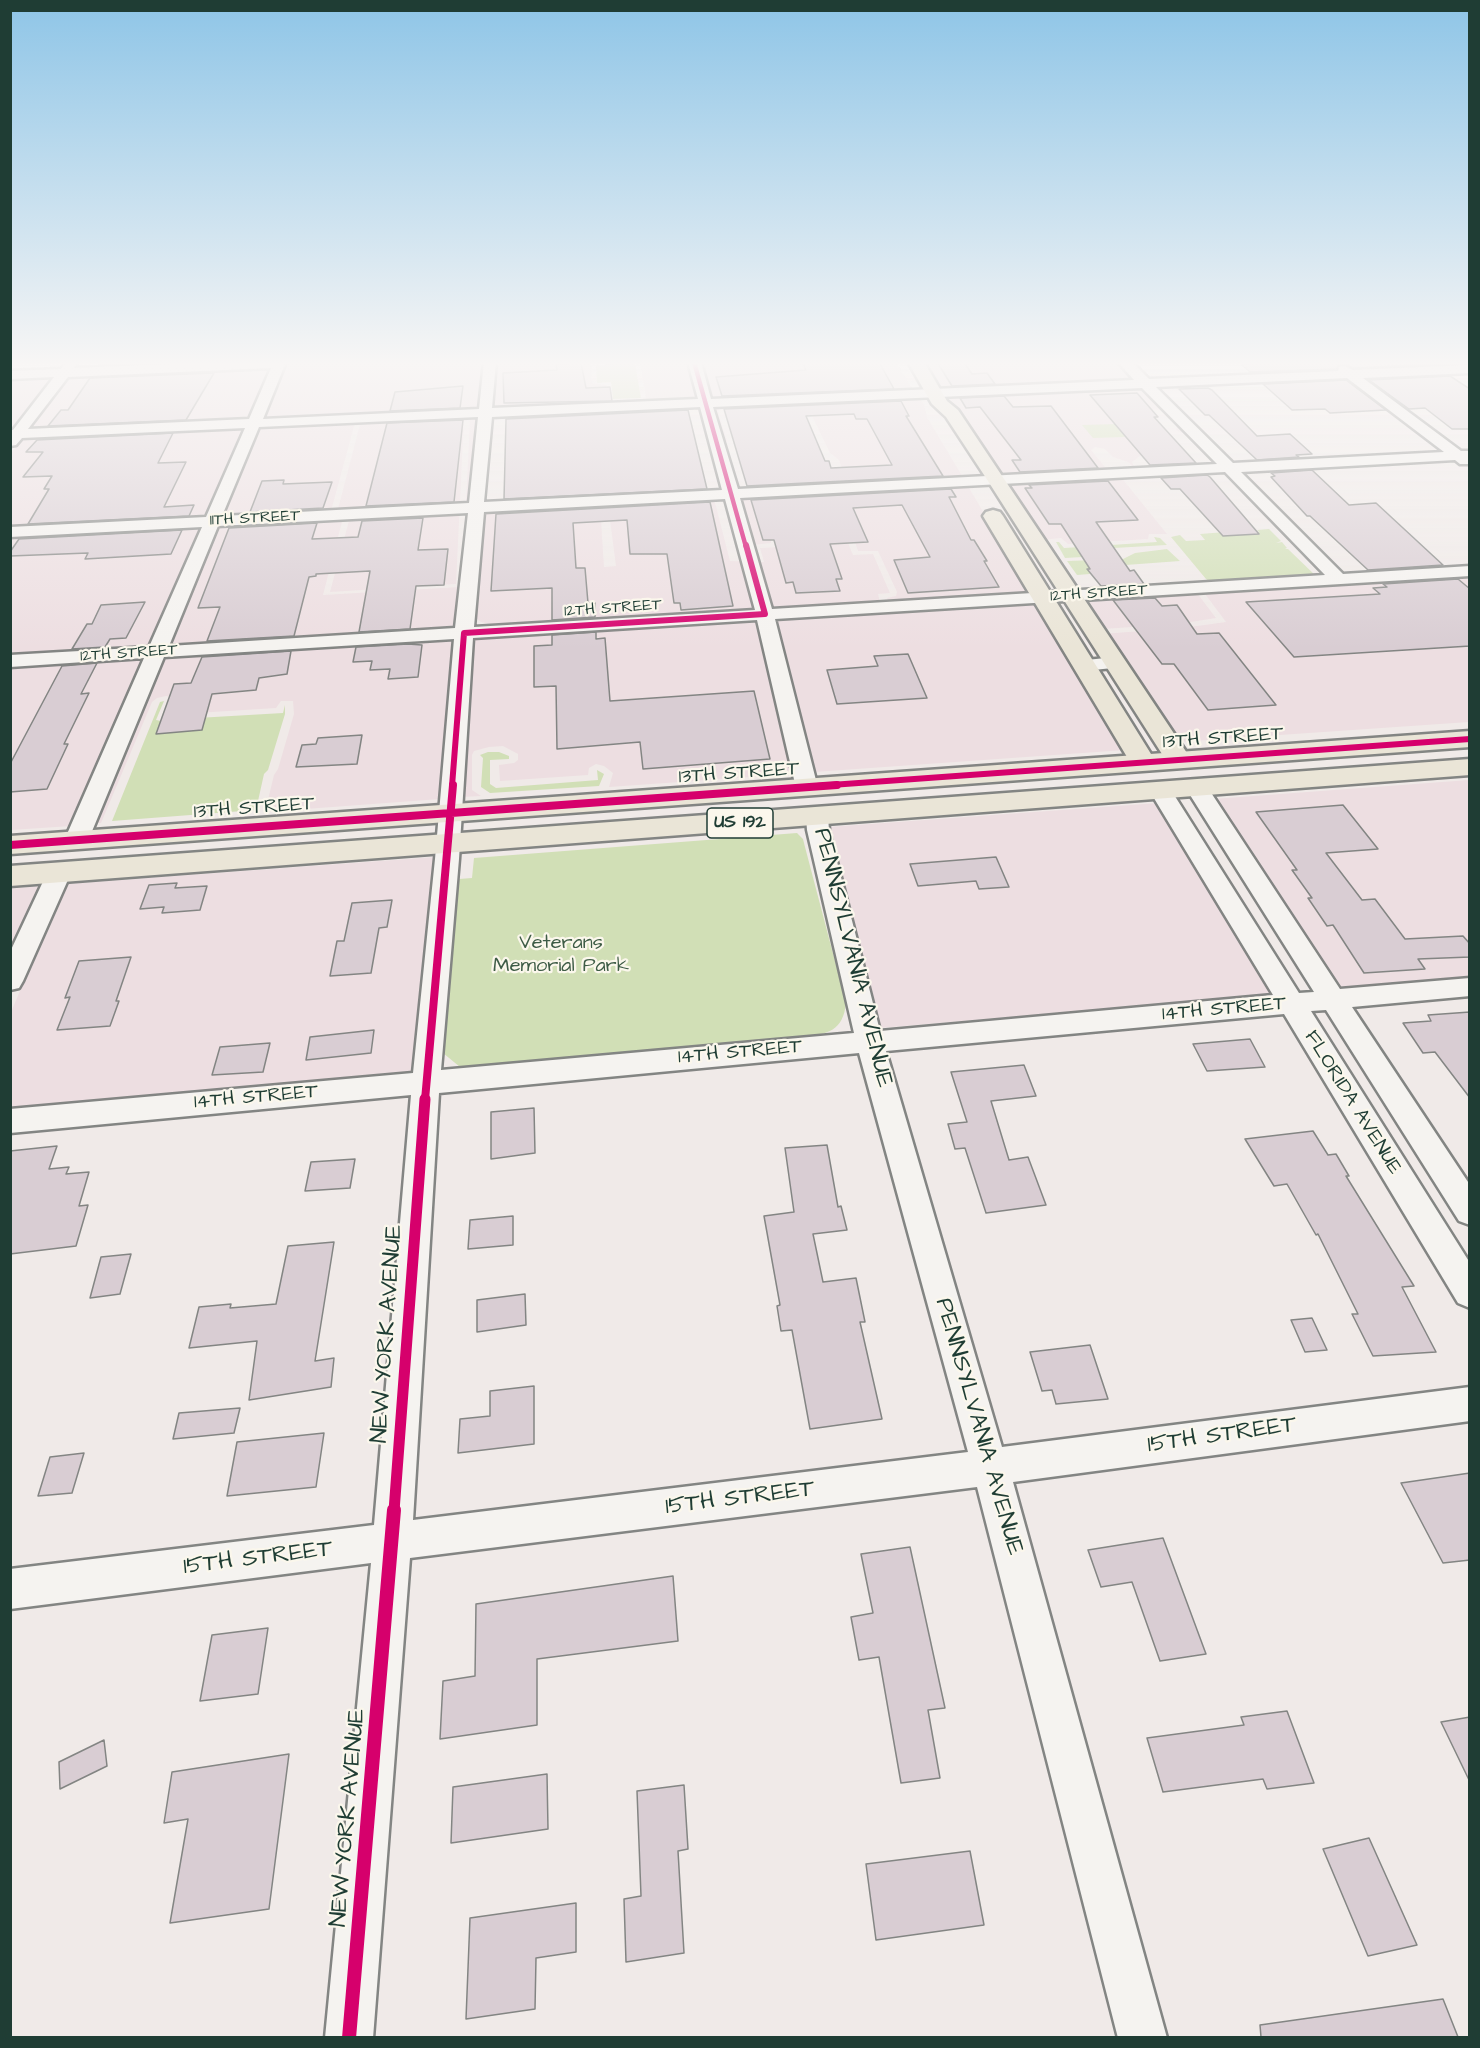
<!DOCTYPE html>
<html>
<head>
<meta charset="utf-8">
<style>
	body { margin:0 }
	#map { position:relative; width:1480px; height:2048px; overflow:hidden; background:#f0eae8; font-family:"Architects Daughter",sans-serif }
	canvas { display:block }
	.frame { position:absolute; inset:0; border:12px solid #1f3d34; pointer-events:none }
</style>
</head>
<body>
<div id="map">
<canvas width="1480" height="2048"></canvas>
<div class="frame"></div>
</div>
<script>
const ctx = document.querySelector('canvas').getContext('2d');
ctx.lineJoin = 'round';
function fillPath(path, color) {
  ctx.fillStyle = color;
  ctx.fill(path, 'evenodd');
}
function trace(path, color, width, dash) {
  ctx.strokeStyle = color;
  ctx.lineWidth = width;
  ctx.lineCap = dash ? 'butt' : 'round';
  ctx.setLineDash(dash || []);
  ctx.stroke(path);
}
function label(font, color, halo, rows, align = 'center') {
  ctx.font = font + ' "Architects Daughter",sans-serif';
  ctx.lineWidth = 4.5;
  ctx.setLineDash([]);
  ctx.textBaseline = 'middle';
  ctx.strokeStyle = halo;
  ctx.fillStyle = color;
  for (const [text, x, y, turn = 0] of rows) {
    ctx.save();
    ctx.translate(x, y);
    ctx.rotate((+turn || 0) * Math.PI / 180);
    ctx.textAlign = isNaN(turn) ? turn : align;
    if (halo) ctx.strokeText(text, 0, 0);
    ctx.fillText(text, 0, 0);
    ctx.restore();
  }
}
const built = new Path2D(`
	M 484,362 L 478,409 L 263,419 L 286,363 Z
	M 498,362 L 607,362 L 591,364 L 592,383 L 606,385 L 608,400 L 614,401 L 646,399 L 640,362 L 688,362 L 698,399 L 492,408 Z
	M 896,362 L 913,390 L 712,399 L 701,363 Z
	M 1117,362 L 1135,381 L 939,389 L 923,363 Z
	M 271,367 L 249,420 L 28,431 L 70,375 Z
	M 56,375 L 13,431 L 10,431 L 10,377 Z
	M 1140,386 L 1215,462 L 1212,463 L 1185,434 L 1176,430 L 1177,426 L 1160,410 L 1128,408 L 1181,453 L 1140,456 L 1132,462 L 1134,466 L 1132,466 L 1128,462 L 1113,457 L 1105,449 L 1095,447 L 1091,450 L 1105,467 L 1115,470 L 1002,477 L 942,395 Z
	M 917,396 L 924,404 L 927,417 L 964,479 L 847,484 L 839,460 L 830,453 L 807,406 L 720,409 L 718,411 L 727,441 L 725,442 L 714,404 Z
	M 478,415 L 468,503 L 466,503 L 470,418 L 357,422 L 355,423 L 331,511 L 222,517 L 261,425 Z
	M 464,419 L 456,584 L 330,592 L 352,509 L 338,509 L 360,424 Z
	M 246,426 L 206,518 L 11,528 L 11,453 L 23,437 Z
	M 1121,477 L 1167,534 L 1149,534 L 1148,539 L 1068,544 L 1061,538 L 1043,540 L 1007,484 Z
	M 968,486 L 1031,593 L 888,602 L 887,598 L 896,596 L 897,592 L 878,551 L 858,551 L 855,542 L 771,539 L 771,543 L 754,545 L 741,498 Z
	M 709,500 L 714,501 L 716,506 L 730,561 L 764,562 L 760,548 L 848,543 L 853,555 L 873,554 L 890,593 L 878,594 L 880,602 L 791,608 L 490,624 L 481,622 L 476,618 L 486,510 L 600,504 L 604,567 L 616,566 L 608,505 Z
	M 343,518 L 323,595 L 459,587 L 455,628 L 169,646 L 219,525 Z
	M 202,526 L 149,647 L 11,656 L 11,536 Z
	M 1469,578 L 1469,722 L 1178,742 L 1101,634 L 1182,628 L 1226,622 L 1205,594 Z
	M 1197,593 L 1216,618 L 1178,624 L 1102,629 L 1083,600 Z
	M 1037,603 L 1125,750 L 814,772 L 775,619 Z
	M 757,620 L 793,774 L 609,787 L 613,773 L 604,766 L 596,764 L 589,768 L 588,775 L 500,781 L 499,765 L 514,763 L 518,760 L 518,754 L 503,746 L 489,747 L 474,751 L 472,755 L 472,790 L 481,796 L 462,797 L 473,638 Z
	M 454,639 L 440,799 L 265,812 L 274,775 L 278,769 L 294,714 L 293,701 L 281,701 L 276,708 L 196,713 L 171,697 L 166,696 L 157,698 L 152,702 L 101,823 L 95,823 L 164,657 Z
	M 144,658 L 71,826 L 11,830 L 11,667 Z
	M 1469,780 L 1469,976 L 1338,988 L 1213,799 Z
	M 1158,803 L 1272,995 L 880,1028 L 829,827 Z
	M 435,857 L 413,1071 L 11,1108 L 11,1012 L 66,884 Z
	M 40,886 L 11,952 L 11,889 Z`);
const green = new Path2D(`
	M 635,363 L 641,398 L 613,399 L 611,382 L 597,383 L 596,365 Z
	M 1118,424 L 1125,437 L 1093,438 L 1082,425 Z
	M 1269,529 L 1281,541 L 1276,543 L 1282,542 L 1287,548 L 1285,549 L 1288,549 L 1317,577 L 1212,583 L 1206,579 L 1171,537 L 1180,535 L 1186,541 L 1205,540 L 1200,534 L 1225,532 L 1230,536 L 1259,532 L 1257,530 Z
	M 1154,537 L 1160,538 L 1167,545 L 1079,550 L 1083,557 L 1065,558 L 1056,542 L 1059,542 L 1064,548 L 1157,542 Z
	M 1167,549 L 1180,561 L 1112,566 L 1113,567 L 1088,569 L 1090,574 L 1077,575 L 1067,561 L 1123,559 L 1135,553 Z
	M 164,701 L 156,720 L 161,721 L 156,734 L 202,730 L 204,723 L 196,724 L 197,718 L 283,713 L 285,705 L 285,714 L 268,770 L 264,774 L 256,810 L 112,821 L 160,702 Z
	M 488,752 L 499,752 L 509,756 L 509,759 L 490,760 L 490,784 L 496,788 L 598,780 L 597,770 L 604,774 L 599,786 L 490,793 L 481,787 L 483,758 L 480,755 Z
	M 797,833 L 803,839 L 805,847 L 846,1003 C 843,1031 828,1034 803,1037 L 476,1068 L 460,1067 L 443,1053 L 459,879 L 472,878 L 474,858 Z`);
const building = new Path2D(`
	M 802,362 L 879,362 L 894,389 L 722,396 L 716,377 L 806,370 Z
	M 937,362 L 964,362 L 972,374 L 987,373 L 995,384 L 952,386 Z
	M 1283,362 L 1429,362 L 1432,364 L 1353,368 L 1344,364 L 1339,365 L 1336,369 L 1250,372 L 1241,364 Z
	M 581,363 L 586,388 L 610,387 L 612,401 L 504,403 L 503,373 L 557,370 L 556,364 Z
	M 214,373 L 186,420 L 48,426 L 61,410 L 68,410 L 90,378 Z
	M 1450,376 L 1470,389 L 1470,429 L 1452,429 L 1425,408 L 1409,409 L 1369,380 Z
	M 1346,380 L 1386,410 L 1330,413 L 1325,409 L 1292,410 L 1263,384 Z
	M 463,386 L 460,408 L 390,411 L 395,392 Z
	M 1208,388 L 1212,390 L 1257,436 L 1290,434 L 1312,454 L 1296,455 L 1299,457 L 1257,460 L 1209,415 L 1205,415 L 1179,389 Z
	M 1137,393 L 1158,417 L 1154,417 L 1196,463 L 1150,465 L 1090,395 Z
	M 1004,396 L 1013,407 L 1051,406 L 1098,468 L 1020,472 L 1012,460 L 1021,460 L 980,407 L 966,408 L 960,398 Z
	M 901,401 L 909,416 L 906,416 L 943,476 L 747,486 L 724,409 ZM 854,414 L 856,419 L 867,419 L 892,465 L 831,468 L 829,461 L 825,461 L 806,416 Z
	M 688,410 L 707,489 L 504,499 L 506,419 Z
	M 463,420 L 454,502 L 366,506 L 387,423 Z
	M 173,433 L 158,463 L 186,462 L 164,507 L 194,505 L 189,516 L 28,524 L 49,489 L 44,489 L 52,476 L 23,477 L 43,452 L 26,452 L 37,440 Z
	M 1312,470 L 1349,505 L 1376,503 L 1443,565 L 1368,570 L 1310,516 L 1307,516 L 1271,477 L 1275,476 L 1271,473 Z
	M 1207,475 L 1210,477 L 1259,534 L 1223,536 L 1180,489 L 1171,489 L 1161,478 Z
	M 284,480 L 283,484 L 332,482 L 323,508 L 250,512 L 262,481 Z
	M 1108,481 L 1138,520 L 1096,522 L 1130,571 L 1134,570 L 1144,584 L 1101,586 L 1087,569 L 1090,569 L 1061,524 L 1049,524 L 1025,488 L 1032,488 L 1029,485 Z
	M 951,489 L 956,497 L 949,497 L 971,540 L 974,540 L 987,561 L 984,561 L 999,587 L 908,593 L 894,560 L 930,557 L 902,505 L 853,508 L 868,542 L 830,544 L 842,579 L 836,579 L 840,591 L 796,593 L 793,582 L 786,583 L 774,540 L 763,540 L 751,500 Z
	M 710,502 L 733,606 L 681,610 L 680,603 L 674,603 L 667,554 L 630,554 L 627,520 L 573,523 L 576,568 L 585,568 L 588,603 L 595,603 L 595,617 L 552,620 L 552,588 L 491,591 L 496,514 Z
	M 423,518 L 418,550 L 448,549 L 444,585 L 416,586 L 410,629 L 359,632 L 370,571 L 316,574 L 316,576 L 309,577 L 294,636 L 207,641 L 220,607 L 198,608 L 229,528 L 317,523 L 312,539 L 358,537 L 362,521 Z
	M 182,530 L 171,554 L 85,559 L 88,553 L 10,556 L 10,552 L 19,539 Z
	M 1458,579 L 1470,589 L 1470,646 L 1294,657 L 1246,602 L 1380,594 L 1373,588 L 1387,587 L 1383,584 Z
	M 1155,598 L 1162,606 L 1177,605 L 1197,634 L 1219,633 L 1276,705 L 1208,710 L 1174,664 L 1162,664 L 1113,600 Z
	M 145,602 L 126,638 L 110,639 L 105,647 L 72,649 L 87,624 L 92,624 L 101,605 Z
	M 596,632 L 596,639 L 605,638 L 610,701 L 754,691 L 770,759 L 643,769 L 640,742 L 557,749 L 556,686 L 534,687 L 534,646 L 552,645 L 552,635 Z
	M 408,644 L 422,645 L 418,677 L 388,679 L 390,669 L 370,670 L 372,661 L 353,662 L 356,647 Z
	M 291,651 L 287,674 L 259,678 L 256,690 L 212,694 L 202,730 L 156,734 L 174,684 L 191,683 L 202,657 Z
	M 908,654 L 927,698 L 837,704 L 827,670 L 878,666 L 874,656 Z
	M 97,663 L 81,694 L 89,693 L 64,744 L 68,744 L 47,789 L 10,792 L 10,764 L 62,666 Z
	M 362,735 L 357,764 L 296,767 L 302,745 L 316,744 L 318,738 Z
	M 1343,805 L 1378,849 L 1326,853 L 1362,900 L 1375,899 L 1405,939 L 1463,936 L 1470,944 L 1470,957 L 1418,959 L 1425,969 L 1364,973 L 1333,925 L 1327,926 L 1308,898 L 1312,898 L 1292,870 L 1297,870 L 1256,812 Z
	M 996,857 L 1009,887 L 979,889 L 976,881 L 918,886 L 910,864 Z
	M 177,883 L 175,888 L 207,886 L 200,910 L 162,913 L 164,907 L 140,909 L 149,885 Z
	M 392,900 L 387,927 L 379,928 L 371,973 L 330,976 L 337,941 L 344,941 L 352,903 Z
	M 131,957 L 116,1001 L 119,1001 L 110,1026 L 57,1030 L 70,997 L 65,998 L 79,961 Z
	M 1470,1012 L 1470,1098 L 1435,1052 L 1423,1053 L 1403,1023 L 1431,1021 L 1428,1015 Z
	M 374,1030 L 371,1053 L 306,1060 L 310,1037 Z
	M 1250,1039 L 1265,1067 L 1207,1071 L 1193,1044 Z
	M 270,1043 L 263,1072 L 212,1075 L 220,1047 Z
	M 1024,1065 L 1036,1096 L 991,1101 L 1009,1160 L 1028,1157 L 1046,1205 L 986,1213 L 965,1148 L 955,1149 L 948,1124 L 967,1122 L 951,1072 Z
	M 534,1108 L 535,1153 L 491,1159 L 491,1112 Z
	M 1313,1131 L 1328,1155 L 1336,1154 L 1349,1176 L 1346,1176 L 1414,1286 L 1402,1287 L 1436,1352 L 1373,1356 L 1352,1314 L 1358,1314 L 1318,1234 L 1316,1235 L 1287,1184 L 1274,1186 L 1245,1139 Z
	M 827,1145 L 838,1207 L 841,1206 L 847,1230 L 813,1234 L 823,1282 L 856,1278 L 865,1322 L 860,1322 L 882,1419 L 810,1429 L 792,1330 L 781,1331 L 777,1306 L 780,1305 L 764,1216 L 794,1212 L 785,1148 Z
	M 57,1146 L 49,1169 L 69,1167 L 66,1174 L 89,1172 L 79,1206 L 88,1205 L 76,1246 L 10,1254 L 10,1151 Z
	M 355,1159 L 350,1188 L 305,1191 L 311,1162 Z
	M 513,1216 L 513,1245 L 468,1249 L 470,1220 Z
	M 334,1242 L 315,1361 L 334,1358 L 331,1387 L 249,1400 L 257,1341 L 189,1348 L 199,1307 L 231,1304 L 230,1308 L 276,1304 L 288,1246 Z
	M 131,1254 L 120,1294 L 90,1298 L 101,1257 Z
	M 525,1294 L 526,1325 L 477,1332 L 477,1300 Z
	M 1312,1318 L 1327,1350 L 1305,1352 L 1291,1320 Z
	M 1090,1345 L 1108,1399 L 1056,1404 L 1052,1390 L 1042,1391 L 1030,1352 Z
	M 534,1386 L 534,1444 L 458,1453 L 460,1419 L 490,1416 L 490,1391 Z
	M 240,1408 L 234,1433 L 173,1439 L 179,1413 Z
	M 324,1433 L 316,1487 L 227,1496 L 237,1442 Z
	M 84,1453 L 72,1493 L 38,1496 L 50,1457 Z
	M 1470,1473 L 1470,1560 L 1443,1563 L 1401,1483 Z
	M 1163,1538 L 1206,1654 L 1160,1661 L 1132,1582 L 1101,1587 L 1088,1550 Z
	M 910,1547 L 945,1708 L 928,1710 L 940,1778 L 901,1783 L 879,1657 L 859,1660 L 851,1617 L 873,1613 L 861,1554 Z
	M 673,1576 L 678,1641 L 537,1659 L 537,1725 L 440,1739 L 443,1681 L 475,1676 L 476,1604 Z
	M 268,1628 L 258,1694 L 200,1701 L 212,1635 Z
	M 1287,1711 L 1314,1783 L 1267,1789 L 1263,1779 L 1163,1792 L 1147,1738 L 1244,1725 L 1241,1717 Z
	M 1470,1717 L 1470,1782 L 1441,1722 Z
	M 104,1740 L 107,1766 L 60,1789 L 59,1762 Z
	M 289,1754 L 269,1909 L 170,1923 L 188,1819 L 164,1823 L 172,1772 Z
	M 547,1774 L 548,1829 L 451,1843 L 453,1787 Z
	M 684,1785 L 688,1849 L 678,1851 L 684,1953 L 626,1962 L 624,1899 L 641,1896 L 637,1791 Z
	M 1369,1838 L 1417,1945 L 1368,1956 L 1323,1849 Z
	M 970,1851 L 984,1925 L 876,1940 L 866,1864 Z
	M 576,1903 L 576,1952 L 536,1958 L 535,2009 L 466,2019 L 470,1918 Z
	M 1443,1999 L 1458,2037 L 1261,2037 L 1260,2025 Z`);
const minor = new Path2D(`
	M 66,362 L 78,362 L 74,368 L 221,362 L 286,362 L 263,419 L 479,409 L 484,362 L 496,362 L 492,408 L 698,399 L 688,362 L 701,362 L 711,399 L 1134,380 L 1118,362 L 1132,362 L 1149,379 L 1338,371 L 1339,367 L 1344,366 L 1353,370 L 1470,365 L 1470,373 L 1363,378 L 1461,451 L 1470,451 L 1470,464 L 1460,464 L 1455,460 L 1241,472 L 1343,574 L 1470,566 L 1470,576 L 775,619 L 818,788 L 815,793 L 807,795 L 799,793 L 796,788 L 757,620 L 473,638 L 459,859 L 441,1070 L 854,1033 L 807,830 L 806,817 L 809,812 L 817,810 L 825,812 L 828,817 L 829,830 L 880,1031 L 1273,995 L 1149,790 L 1152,785 L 1160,783 L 1168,785 L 1171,790 L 1299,993 L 1314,992 L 1185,787 L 1188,782 L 1196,780 L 1204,782 L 1340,989 L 1470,978 L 1470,996 L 1352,1007 L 1470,1185 L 1470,1225 L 1459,1221 L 1326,1010 L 1311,1011 L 1470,1263 L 1470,1308 L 1458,1303 L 1284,1014 L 886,1051 L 1002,1447 L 1470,1387 L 1470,1421 L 1013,1482 L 1167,2038 L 1118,2038 L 977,1487 L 410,1558 L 373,2038 L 325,2038 L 371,1563 L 10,1609 L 10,1569 L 374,1525 L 411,1095 L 10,1133 L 10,1109 L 413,1073 L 435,859 L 454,639 L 164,657 L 88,841 L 84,846 L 76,848 L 68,846 L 64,841 L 144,658 L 10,667 L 10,655 L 149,647 L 202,527 L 10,537 L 10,527 L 206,517 L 245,428 L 22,438 L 16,445 L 10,446 L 10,430 L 13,430 L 54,377 L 10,379 L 10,371 L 61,369 ZM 271,368 L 249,419 L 28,429 L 68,377 ZM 1347,378 L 1444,452 L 1233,463 L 1156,387 ZM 1142,388 L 1217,464 L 738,489 L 713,407 ZM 700,407 L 722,490 L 484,502 L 492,417 ZM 478,417 L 469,503 L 222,516 L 259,427 ZM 1225,472 L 1325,575 L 772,609 L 740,498 ZM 725,499 L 755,610 L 474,627 L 484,512 ZM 468,513 L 455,628 L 169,646 L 218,526 ZM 859,1053 L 968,1452 L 413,1520 L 439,1093 Z
	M 1115,657 L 1122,659 L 1125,663 L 1122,667 L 1084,671 L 1077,669 L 1074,665 L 1077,661 Z
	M 59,865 L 67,868 L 71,873 L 23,981 L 19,988 L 10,990 L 10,952 L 47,873 L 51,868 Z`);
const major = new Path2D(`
	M 908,362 L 924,362 L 947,401 L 958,410 L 1191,759 L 1187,765 L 1178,767 L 1169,765 L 988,481 L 946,417 L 932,404 Z
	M 993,510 L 1000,512 L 1003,516 L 1156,762 L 1152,768 L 1143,770 L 1134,768 L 1130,762 L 983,516 L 986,512 Z`);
const highway = new Path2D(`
	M 1470,731 L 1470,747 L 10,854 L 10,836 Z
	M 1470,759 L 1470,775 L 10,886 L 10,866 Z`);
const cyclewayFar4 = new Path2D(`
	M 694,362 L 746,547`);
const cyclewayFar3 = new Path2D(`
	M 452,786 L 464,633 L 765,614 L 746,545
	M 817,786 L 1470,739`);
const cyclewayFar2 = new Path2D(`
	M 10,845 L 837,785
	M 425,1100 L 453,785`);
const cyclewayFar1 = new Path2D(`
	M 394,1511 L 425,1099`);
const cycleway = new Path2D(`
	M 349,2038 L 394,1510`);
const farStreetnames = [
	["11TH STREET",255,519,-3],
	["12TH STREET",1099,594,-4],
	["12TH STREET",613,609,-4],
	["12TH STREET",129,654,-4]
];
const shields = [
	[740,823,66]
];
const shieldNames = [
	["US 192",740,823]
];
const streetNames = [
	["13TH STREET",1223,739,-4],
	["13TH STREET",739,774,-4],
	["13TH STREET",254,809,-4],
	["14TH STREET",1224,1010,-5],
	["14TH STREET",740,1053,-5],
	["14TH STREET",256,1098,-5],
	["FLORIDA AVENUE",1352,1103,58]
];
const parkNames = [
	["Veterans",561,944],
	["Memorial Park",561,967]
];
const nearStreetnames = [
	["PENNSYLVANIA AVENUE",852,958,76],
	["NEW YORK AVENUE",388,1334,-86],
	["PENNSYLVANIA AVENUE",978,1427,74],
	["15TH STREET",1222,1436,-8],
	["15TH STREET",740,1499,-7],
	["15TH STREET",258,1559,-7],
	["NEW YORK AVENUE",349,1818,-85]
];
fillPath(built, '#eddee1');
fillPath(green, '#d1dfb6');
fillPath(building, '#d9cdd3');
trace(building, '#838583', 1.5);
trace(minor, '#838583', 5);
trace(major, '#838583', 5);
trace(highway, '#838583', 5);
fillPath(minor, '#f5f3f0');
fillPath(major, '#eae5d7');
fillPath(highway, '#eae5d7');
trace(cyclewayFar4, '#d6006c', 4.5);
trace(cyclewayFar3, '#d6006c', 6);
trace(cyclewayFar2, '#d6006c', 8);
trace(cyclewayFar1, '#d6006c', 11);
trace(cycleway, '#d6006c', 14);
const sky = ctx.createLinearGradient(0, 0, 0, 649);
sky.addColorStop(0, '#8ec5e7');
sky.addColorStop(0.56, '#f8f6f5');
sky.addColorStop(1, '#f8f6f500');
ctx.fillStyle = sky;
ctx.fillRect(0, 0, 1480, 649);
label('16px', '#1f3d34', '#fbf7ec', farStreetnames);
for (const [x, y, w] of shields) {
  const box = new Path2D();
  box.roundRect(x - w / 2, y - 15, w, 30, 4.5);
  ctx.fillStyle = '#fbf7ec';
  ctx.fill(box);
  trace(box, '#1f3d34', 1.5);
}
label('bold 18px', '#1f3d34', null, shieldNames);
label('20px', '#1f3d34', '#fbf7ec', streetNames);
label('20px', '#3e5c46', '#fbf7ec', parkNames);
label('24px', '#1f3d34', '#fbf7ec', nearStreetnames);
</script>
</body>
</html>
